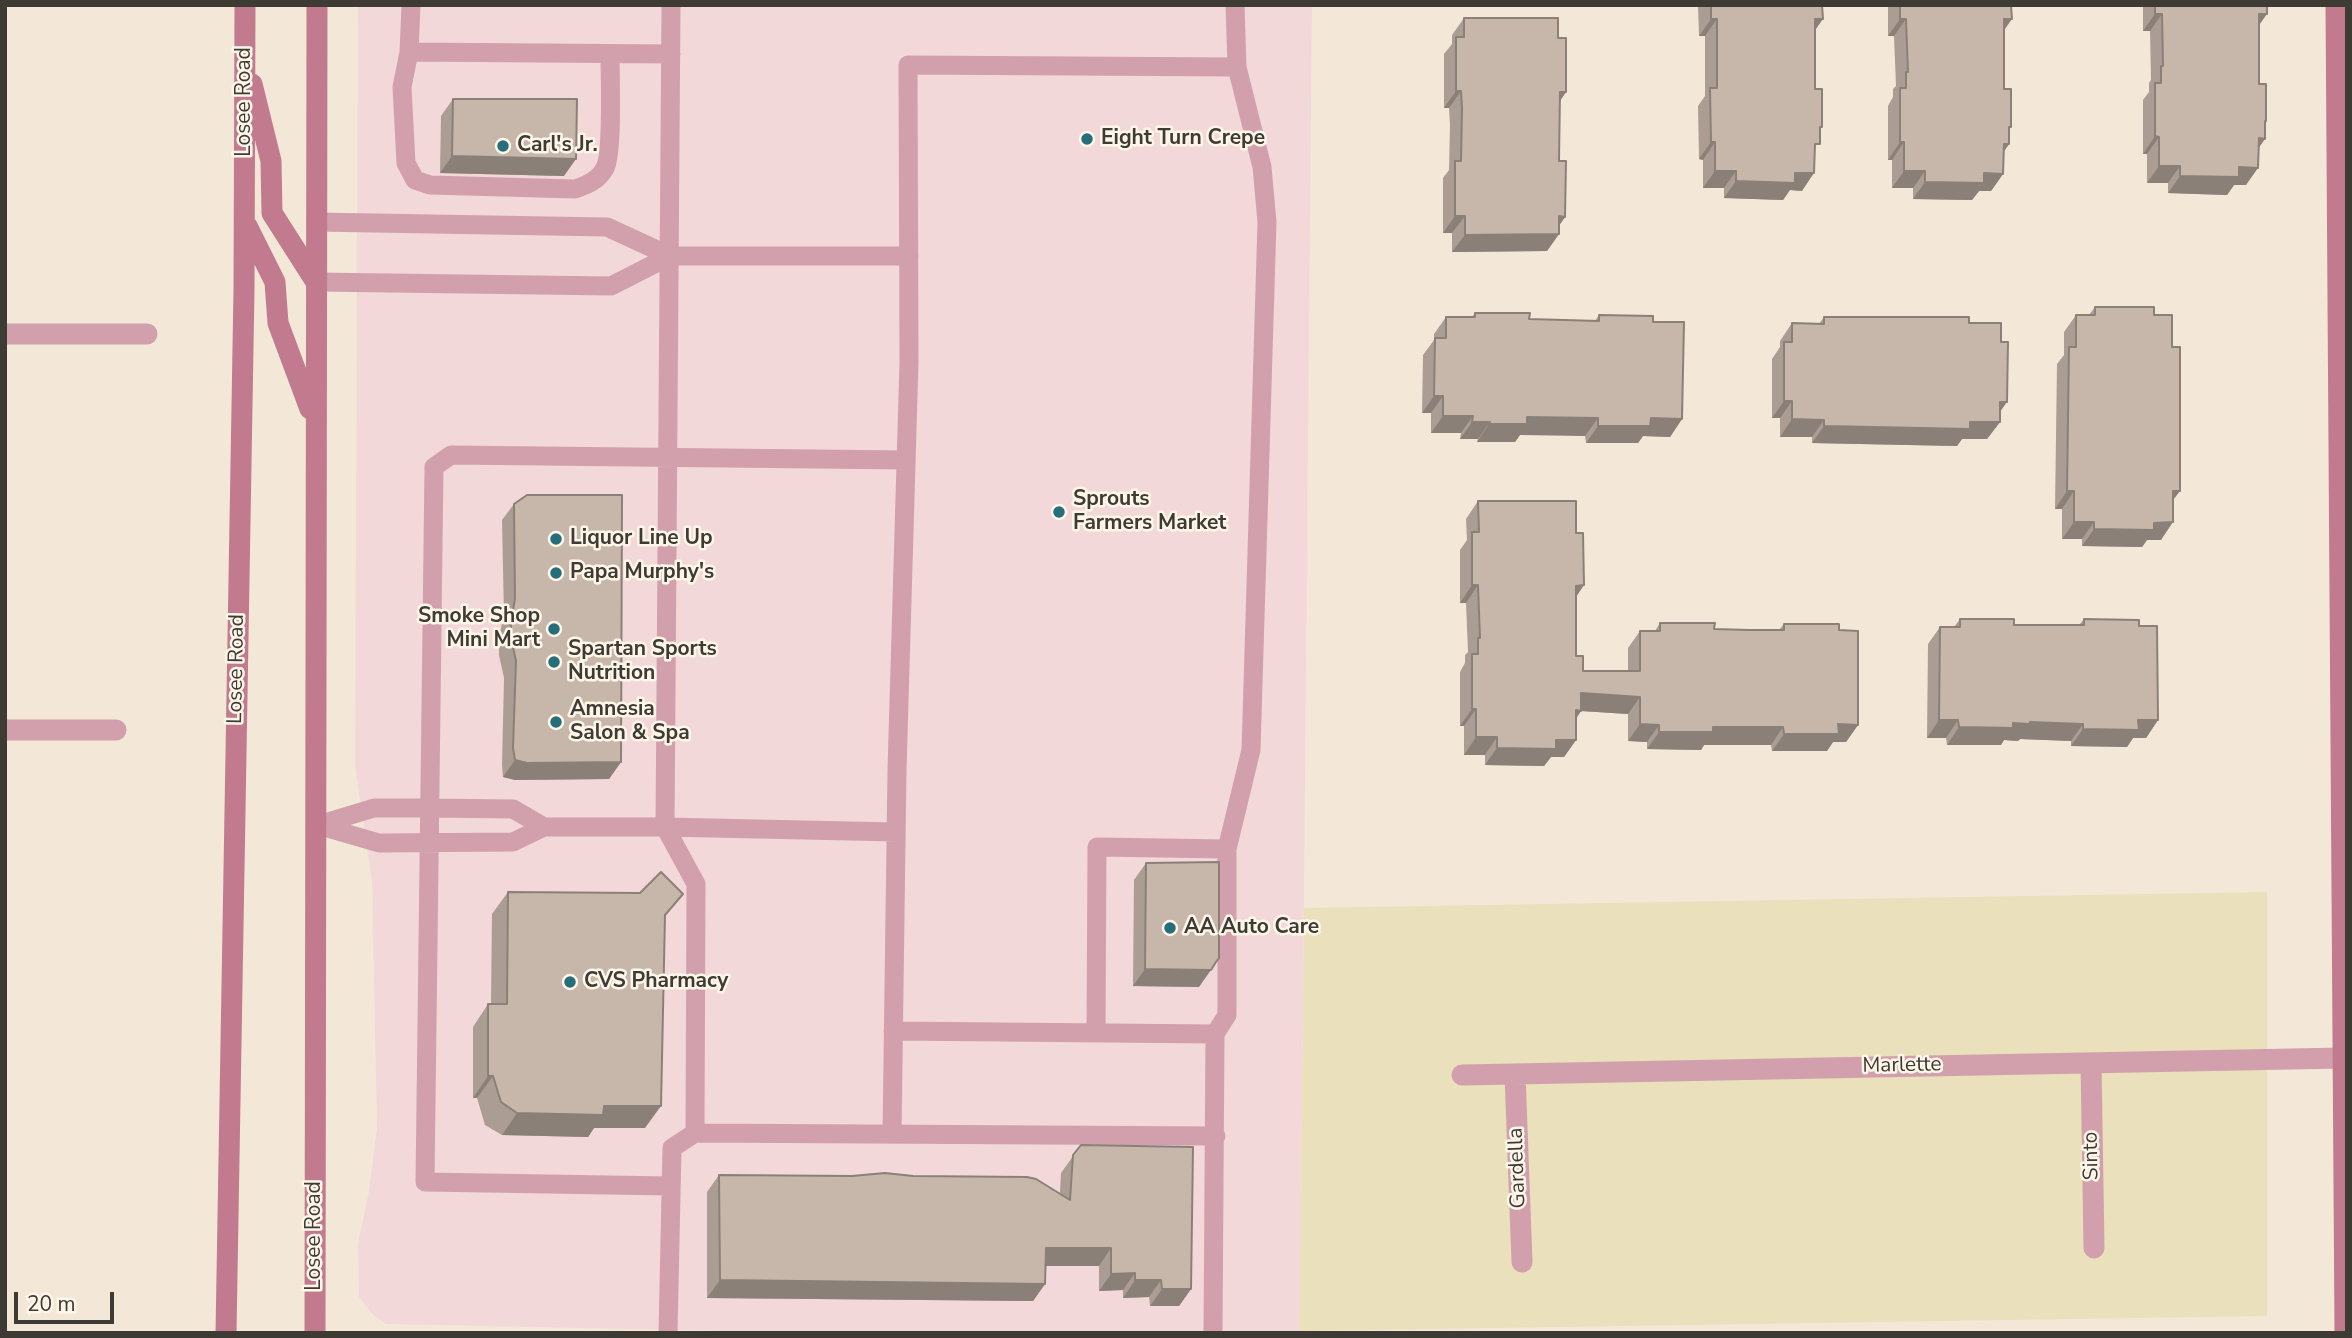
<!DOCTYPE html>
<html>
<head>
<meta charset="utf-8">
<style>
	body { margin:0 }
	#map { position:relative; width:2352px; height:1338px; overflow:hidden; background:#f3e8d8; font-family:"Nunito Sans",sans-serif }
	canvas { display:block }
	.frame { position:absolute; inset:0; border:7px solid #3e3a34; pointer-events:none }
	.scale { position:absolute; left:14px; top:1292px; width:100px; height:32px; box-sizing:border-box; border:4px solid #3e3a34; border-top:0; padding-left:9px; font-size:21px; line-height:24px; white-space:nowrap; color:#3e3a34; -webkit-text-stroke:5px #fef6e9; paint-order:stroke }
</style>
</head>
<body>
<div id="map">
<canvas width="2352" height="1338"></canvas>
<div class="frame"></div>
<div class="scale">20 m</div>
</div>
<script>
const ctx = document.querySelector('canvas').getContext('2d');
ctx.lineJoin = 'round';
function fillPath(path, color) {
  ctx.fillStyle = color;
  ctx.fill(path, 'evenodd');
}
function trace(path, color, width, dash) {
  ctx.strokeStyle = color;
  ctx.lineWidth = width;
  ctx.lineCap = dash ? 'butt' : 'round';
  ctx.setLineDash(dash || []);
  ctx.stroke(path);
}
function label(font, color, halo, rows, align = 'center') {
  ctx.font = font + ' "Nunito Sans",sans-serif';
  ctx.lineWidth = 5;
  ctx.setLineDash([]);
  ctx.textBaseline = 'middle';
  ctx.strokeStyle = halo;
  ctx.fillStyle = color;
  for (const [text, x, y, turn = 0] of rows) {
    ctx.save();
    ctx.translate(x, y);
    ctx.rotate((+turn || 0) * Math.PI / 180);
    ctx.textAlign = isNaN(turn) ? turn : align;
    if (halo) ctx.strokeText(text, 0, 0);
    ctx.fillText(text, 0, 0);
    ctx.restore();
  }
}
const commercial = new Path2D(`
	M 358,5 L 1312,5 L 1300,1331 L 821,1333 L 386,1324 L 373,1315 L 359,1297 L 358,1244 L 369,1191 L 377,1127 L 372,882 L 355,765 Z`);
const sand = new Path2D(`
	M 2267,892 L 2267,1316 L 1300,1331 L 1304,908 Z`);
const lane = new Path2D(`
	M 411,5 L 409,52 L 402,87 L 406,163 L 415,180 L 430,185 L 575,189 C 587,185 599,180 605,168 C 613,153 610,76 610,54
	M 409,52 L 671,54
	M 316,222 L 607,227 L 670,256 L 909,256
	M 316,282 L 611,286 L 670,256
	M 317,825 L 379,843 L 513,842 L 544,827 L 665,827 L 671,5
	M 318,825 L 374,808 L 431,808 L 513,809 L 544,827
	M 665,827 L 696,884 L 695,1133 L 672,1148 L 668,1333
	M 665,827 L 896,832
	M 1227,849 L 1251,750 L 1267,222 L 1262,167 L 1237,67
	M 893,1031 L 1215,1034
	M 1096,1033 L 1097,847 L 1227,849 L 1227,1015 L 1215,1034 L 1213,1333
	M 695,1133 L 1216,1136
	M 892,1134 L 897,770 L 909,362 L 908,65 L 1237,67 L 1235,5
	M 670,1186 L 425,1182 L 434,467 L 451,455 L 906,460`);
const street = new Path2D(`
	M 5,334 L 147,334
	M 5,730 L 116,730
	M 2091,1063 L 2094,1248
	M 1515,1074 L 1522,1262
	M 1462,1075 L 2343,1058`);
const secondary = new Path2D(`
	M 2336,5 L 2345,1333
	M 252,84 L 271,161 L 272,213 L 316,282
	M 247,226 L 275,282 L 278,323 L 310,409
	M 226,1333 L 244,290 L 245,5
	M 315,1333 C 318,890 314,448 317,5`);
const wall = new Path2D(`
	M 1698,5 L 1822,5 L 1815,30 L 1815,89 L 1820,130 L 1802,191 L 1790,190 L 1783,200 L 1724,198 L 1724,188 L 1703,188 L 1703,160 L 1699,159 L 1698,106 L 1705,96 L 1705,36 L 1699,36 Z
	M 1888,5 L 2011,5 L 2004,30 L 2004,89 L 2011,127 L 2009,130 L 2009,144 L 2003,153 L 2003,174 L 1991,191 L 1979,191 L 1972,200 L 1913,199 L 1913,188 L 1892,188 L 1892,160 L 1888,160 L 1888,106 L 1893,97 L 1893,89 L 1896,86 L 1894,36 L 1888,36 Z
	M 2143,5 L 2267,5 L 2259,25 L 2259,84 L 2266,121 L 2265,124 L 2259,147 L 2246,185 L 2234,185 L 2227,195 L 2168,193 L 2168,183 L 2147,183 L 2147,154 L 2143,154 L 2143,100 L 2149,92 L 2149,83 L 2151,80 L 2150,31 L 2143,31 Z
	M 1464,18 L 1558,38 L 1566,92 L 1560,101 L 1559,161 L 1565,217 L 1559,226 L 1559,234 L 1547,251 L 1452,252 L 1452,233 L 1443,233 L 1443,178 L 1449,170 L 1450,125 L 1449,108 L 1444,108 L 1444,54 L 1452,44 L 1452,35 Z
	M 453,99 L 564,176 L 440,173 L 441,116 Z
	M 2095,307 L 2154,315 L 2172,347 L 2173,500 L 2161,540 L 2147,540 L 2142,547 L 2082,546 L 2082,539 L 2062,539 L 2062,509 L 2055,509 L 2057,364 L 2064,355 L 2064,332 L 2076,315 L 2089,315 Z
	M 1475,313 L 1529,319 L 1595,321 L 1599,315 L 1653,322 L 1682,419 L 1670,437 L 1643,436 L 1638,443 L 1586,443 L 1585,436 L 1567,435 L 1520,435 L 1515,442 L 1477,442 L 1478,439 L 1460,439 L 1461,433 L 1431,433 L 1431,413 L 1422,413 L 1423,355 L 1434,340 L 1434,334 L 1446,317 L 1472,317 Z
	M 1824,317 L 1969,323 L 2000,413 L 2000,422 L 1987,439 L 1962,439 L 1957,446 L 1812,443 L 1812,437 L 1780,437 L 1780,418 L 1772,418 L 1772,359 L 1780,347 L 1780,341 L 1792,323 L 1819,324 Z
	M 1478,501 L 1576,533 L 1584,585 L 1576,596 L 1576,656 L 1583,671 L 1628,671 L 1628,648 L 1640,631 L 1655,631 L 1660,623 L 1714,629 L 1779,630 L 1784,624 L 1839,630 L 1858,725 L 1846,742 L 1833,742 L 1827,751 L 1772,751 L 1771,745 L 1704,745 L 1701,750 L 1647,749 L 1647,742 L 1628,741 L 1628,714 L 1581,711 L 1576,719 L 1576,740 L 1564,757 L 1551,757 L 1544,766 L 1485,765 L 1485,755 L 1464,755 L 1464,726 L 1460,726 L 1460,672 L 1465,663 L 1465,655 L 1468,652 L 1466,603 L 1460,603 L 1460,550 L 1467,540 L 1466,519 Z
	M 514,504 L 621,762 L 609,779 L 515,780 L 503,777 L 502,765 L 504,678 L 499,655 L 499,637 L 504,615 L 502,520 Z
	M 1960,619 L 2014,625 L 2079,625 L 2084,619 L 2139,626 L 2158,720 L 2146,738 L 2133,738 L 2127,747 L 2071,746 L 2071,741 L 2020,739 L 2018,741 L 2004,740 L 2001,745 L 1947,745 L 1946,738 L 1927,738 L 1928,644 L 1940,627 L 1954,627 Z
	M 1146,863 L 1199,987 L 1133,986 L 1134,880 Z
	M 508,892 L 665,919 L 645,1128 L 594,1128 L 588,1137 L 502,1135 L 485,1125 L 477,1098 L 473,1098 L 473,1027 L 488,1004 L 491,1004 L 492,914 Z
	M 1081,1145 L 1191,1289 L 1179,1306 L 1150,1306 L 1149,1297 L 1123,1298 L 1123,1290 L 1099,1291 L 1099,1266 L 1046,1266 L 1045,1284 L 1033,1301 L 707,1298 L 707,1192 L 719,1175 L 913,1176 L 1060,1193 L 1061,1173 Z`);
const shadedWall = new Path2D(`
	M 2155,14 L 2162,14 L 2150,31 L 2143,31 Z
	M 2259,14 L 2267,14 L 2255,31 Z
	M 1711,19 L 1717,19 L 1705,36 L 1699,36 Z
	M 1815,19 L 1823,19 L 1811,36 Z
	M 1900,19 L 1906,19 L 1894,36 L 1888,36 Z
	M 2004,19 L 2012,19 L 2000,36 Z
	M 1456,91 L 1461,91 L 1449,108 L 1444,108 Z
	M 1560,92 L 1566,92 L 1554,109 Z
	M 2155,136 L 2159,137 L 2147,154 L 2143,154 Z
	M 2259,138 L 2265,139 L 2253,156 Z
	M 1711,142 L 1715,142 L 1703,160 L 1699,159 Z
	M 1900,142 L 1904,142 L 1892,160 L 1888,160 Z
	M 2004,144 L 2009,144 L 1997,161 Z
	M 452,156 L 576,159 L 564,176 L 440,173 Z
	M 2159,166 L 2180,166 L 2168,183 L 2147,183 Z
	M 2239,167 L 2258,168 L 2246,185 L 2234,185 L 2227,195 L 2168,193 L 2180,176 Z
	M 1715,171 L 1736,171 L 1724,188 L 1703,188 Z
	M 1904,171 L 1925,171 L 1913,188 L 1892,188 Z
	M 1795,173 L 1814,173 L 1802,191 L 1790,190 L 1783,200 L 1724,198 L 1736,181 Z
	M 1984,173 L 2003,174 L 1991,191 L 1979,191 L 1972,200 L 1913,199 L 1925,182 Z
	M 1455,216 L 1465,216 L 1452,233 L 1443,233 Z
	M 1559,216 L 1565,217 L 1553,234 Z
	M 1559,234 L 1547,251 L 1452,252 L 1465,235 Z
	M 1434,396 L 1443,396 L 1431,413 L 1422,413 Z
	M 1784,401 L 1792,401 L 1780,418 L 1772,418 Z
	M 2000,402 L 2007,402 L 1995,419 Z
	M 1443,416 L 1473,416 L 1461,433 L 1431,433 Z
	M 1527,417 L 1579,417 L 1598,418 L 1585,436 L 1520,435 L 1515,442 L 1477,442 L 1489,424 Z
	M 1651,418 L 1682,419 L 1670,437 L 1643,436 L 1638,443 L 1586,443 L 1598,426 Z
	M 1792,419 L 1824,420 L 1812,437 L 1780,437 Z
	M 1472,422 L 1490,422 L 1478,439 L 1460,439 Z
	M 1970,422 L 2000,422 L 1987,439 L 1962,439 L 1957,446 L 1812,443 L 1824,426 Z
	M 2067,491 L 2074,491 L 2062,509 L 2055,509 Z
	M 2173,491 L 2180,491 L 2167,508 Z
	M 2074,522 L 2094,522 L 2082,539 L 2062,539 Z
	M 2173,522 L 2161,540 L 2147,540 L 2142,547 L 2082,546 L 2094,529 L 2154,523 Z
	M 1472,585 L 1478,585 L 1466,603 L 1460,603 Z
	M 1584,585 L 1572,603 L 1576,586 Z
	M 1581,693 L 1640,697 L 1628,714 L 1581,711 L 1569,728 Z
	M 1472,709 L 1476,709 L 1464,726 L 1460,726 Z
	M 1939,720 L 1958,720 L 1946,738 L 1927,738 Z
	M 2138,720 L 2158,720 L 2146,738 L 2133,738 L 2127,747 L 2071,746 L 2083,729 Z
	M 2030,722 L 2083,724 L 2071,741 L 2020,739 L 2018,741 L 2004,740 L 2001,745 L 1947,745 L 1959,727 Z
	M 1640,724 L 1659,725 L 1647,742 L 1628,741 Z
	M 1838,724 L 1858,725 L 1846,742 L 1833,742 L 1827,751 L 1772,751 L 1784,734 Z
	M 1713,727 L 1783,727 L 1771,745 L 1704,745 L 1701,750 L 1647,749 L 1659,732 Z
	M 1476,737 L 1497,737 L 1485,755 L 1464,755 Z
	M 1556,740 L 1576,740 L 1564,757 L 1551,757 L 1544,766 L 1485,765 L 1497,748 Z
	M 515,760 L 621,762 L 609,779 L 515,780 L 503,777 Z
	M 1145,969 L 1211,970 L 1199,987 L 1133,986 Z
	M 488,1076 L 493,1076 L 477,1098 L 473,1098 Z
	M 604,1106 L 661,1106 L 645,1128 L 594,1128 L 588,1137 L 502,1135 L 517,1113 Z
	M 1046,1248 L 1111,1248 L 1099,1266 L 1034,1266 Z
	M 1135,1273 L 1123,1290 L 1099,1291 L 1111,1274 Z
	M 720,1280 L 1045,1284 L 1033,1301 L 707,1298 Z
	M 1135,1280 L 1161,1280 L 1149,1297 L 1123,1298 Z
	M 1162,1289 L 1191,1289 L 1179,1306 L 1150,1306 Z`);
const building = new Path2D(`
	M 1711,5 L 1822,5 L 1823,19 L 1815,19 L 1815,89 L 1822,89 L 1822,127 L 1820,127 L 1820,144 L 1815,144 L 1814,173 L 1795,173 L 1795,183 L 1736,181 L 1736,171 L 1715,171 L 1715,142 L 1711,142 L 1710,88 L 1717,88 L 1717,19 L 1711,19 Z
	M 1900,5 L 2011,5 L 2012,19 L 2004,19 L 2004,89 L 2011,89 L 2011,127 L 2009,127 L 2009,144 L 2004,144 L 2003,174 L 1984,173 L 1984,183 L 1925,182 L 1925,171 L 1904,171 L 1904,142 L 1900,142 L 1900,88 L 1906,88 L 1906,72 L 1908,72 L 1906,19 L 1900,19 Z
	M 2155,5 L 2267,5 L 2267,14 L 2259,14 L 2259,84 L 2266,84 L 2266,121 L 2265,121 L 2265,139 L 2259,138 L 2258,168 L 2239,167 L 2239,177 L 2180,176 L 2180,166 L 2159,166 L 2159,137 L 2155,136 L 2155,83 L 2161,83 L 2161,66 L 2163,66 L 2162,14 L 2155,14 Z
	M 1464,18 L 1558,18 L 1558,38 L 1566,38 L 1566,92 L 1560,92 L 1559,161 L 1566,161 L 1565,217 L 1559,216 L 1559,234 L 1465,235 L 1465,216 L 1455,216 L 1455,161 L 1461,161 L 1462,108 L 1461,91 L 1456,91 L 1456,37 L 1464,37 Z
	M 453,99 L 577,99 L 576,159 L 452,156 Z
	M 2095,307 L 2154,307 L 2154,315 L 2172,315 L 2172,347 L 2180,347 L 2180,491 L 2173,491 L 2173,522 L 2154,523 L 2154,530 L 2094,529 L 2094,522 L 2074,522 L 2074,491 L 2067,491 L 2069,347 L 2076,347 L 2076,315 L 2095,315 Z
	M 1475,313 L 1530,313 L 1529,319 L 1599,321 L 1599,315 L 1653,316 L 1653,322 L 1684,322 L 1682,419 L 1651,418 L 1650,426 L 1598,426 L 1598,418 L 1527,417 L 1527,424 L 1489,424 L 1490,422 L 1472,422 L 1473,416 L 1443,416 L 1443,396 L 1434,396 L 1435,338 L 1446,338 L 1446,317 L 1475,317 Z
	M 1824,317 L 1969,317 L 1969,323 L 2001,323 L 2001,342 L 2008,342 L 2007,402 L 2000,402 L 2000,422 L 1970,422 L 1970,429 L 1824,426 L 1824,420 L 1792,419 L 1792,401 L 1784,401 L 1784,342 L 1792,342 L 1792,323 L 1824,324 Z
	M 527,495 L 622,495 L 621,762 L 527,763 L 515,760 L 513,748 L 516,661 L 511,638 L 511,621 L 515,599 L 514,504 Z
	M 1478,501 L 1576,501 L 1576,533 L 1583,533 L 1584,585 L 1576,586 L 1576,656 L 1583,656 L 1583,671 L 1640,671 L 1640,631 L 1660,631 L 1660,623 L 1715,623 L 1714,629 L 1750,630 L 1784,630 L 1784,624 L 1839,624 L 1839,630 L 1858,631 L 1858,725 L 1838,724 L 1839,734 L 1784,734 L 1783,727 L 1713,727 L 1713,732 L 1659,732 L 1659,725 L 1640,724 L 1640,697 L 1581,693 L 1581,711 L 1576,710 L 1576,740 L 1556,740 L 1556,749 L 1497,748 L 1497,737 L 1476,737 L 1476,709 L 1472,709 L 1472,654 L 1478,654 L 1478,638 L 1480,638 L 1478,585 L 1472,585 L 1472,532 L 1479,532 Z
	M 1960,619 L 2014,619 L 2014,625 L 2084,625 L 2084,619 L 2139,620 L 2139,626 L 2157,626 L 2158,720 L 2138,720 L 2139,730 L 2083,729 L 2083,724 L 2030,722 L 2030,724 L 2013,723 L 2013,728 L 1959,727 L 1958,720 L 1939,720 L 1940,627 L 1960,627 Z
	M 1219,862 L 1219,958 L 1216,962 L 1211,970 L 1145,969 L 1146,863 Z
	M 661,872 L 683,894 L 665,915 L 661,1106 L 604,1106 L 603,1115 L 517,1113 L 501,1102 L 493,1076 L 488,1076 L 488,1004 L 507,1004 L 508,892 L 640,893 Z
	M 1081,1145 L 1193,1147 L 1191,1289 L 1162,1289 L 1161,1280 L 1135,1280 L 1135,1273 L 1111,1274 L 1111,1248 L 1046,1248 L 1045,1284 L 720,1280 L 719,1175 L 852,1176 L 885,1173 L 913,1176 L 1027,1177 L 1036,1179 L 1070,1200 L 1073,1155 Z`);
const markers = [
	[1087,139,7,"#276e7b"],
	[503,146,7,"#276e7b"],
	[1059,512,7,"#276e7b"],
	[556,539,7,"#276e7b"],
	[556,573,7,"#276e7b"],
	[554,629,7,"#276e7b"],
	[554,662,7,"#276e7b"],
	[556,722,7,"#276e7b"],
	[1170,928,7,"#276e7b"],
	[570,982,7,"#276e7b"]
];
const streetNames = [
	["Losee Road",245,102,-90],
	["Losee Road",237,669,-89],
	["Marlette",1902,1066,-1],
	["Sinto",2092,1156,-91],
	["Gardella",1518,1168,-92],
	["Losee Road",315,1236,-90]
];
const poiNames = [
	["Eight Turn Crepe",1101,139],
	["Carl's Jr.",517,146],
	["Sprouts",1073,500],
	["Farmers Market",1073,524],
	["Liquor Line Up",570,539],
	["Papa Murphy's",570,573],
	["Smoke Shop",540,617,"right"],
	["Mini Mart",540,641,"right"],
	["Spartan Sports",568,650],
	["Nutrition",568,674],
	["Amnesia",570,710],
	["Salon & Spa",570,734],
	["AA Auto Care",1184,928],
	["CVS Pharmacy",584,982]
];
fillPath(commercial, '#f3d8da');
fillPath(sand, '#eae0bb');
trace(lane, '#d1a0ac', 19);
trace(street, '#d1a0ac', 21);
trace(secondary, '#c27b8e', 21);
fillPath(wall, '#ab9d93');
fillPath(shadedWall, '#8b8078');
fillPath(building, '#c7b7ab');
trace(building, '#8b8078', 2);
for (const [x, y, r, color] of markers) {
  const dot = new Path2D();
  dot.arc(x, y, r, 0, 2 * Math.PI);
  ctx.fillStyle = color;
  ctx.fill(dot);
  trace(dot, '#fef6e9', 2.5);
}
label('21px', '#3e3a34', '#fef6e9', streetNames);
label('bold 21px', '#3e3a34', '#fef6e9', poiNames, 'left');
</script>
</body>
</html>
